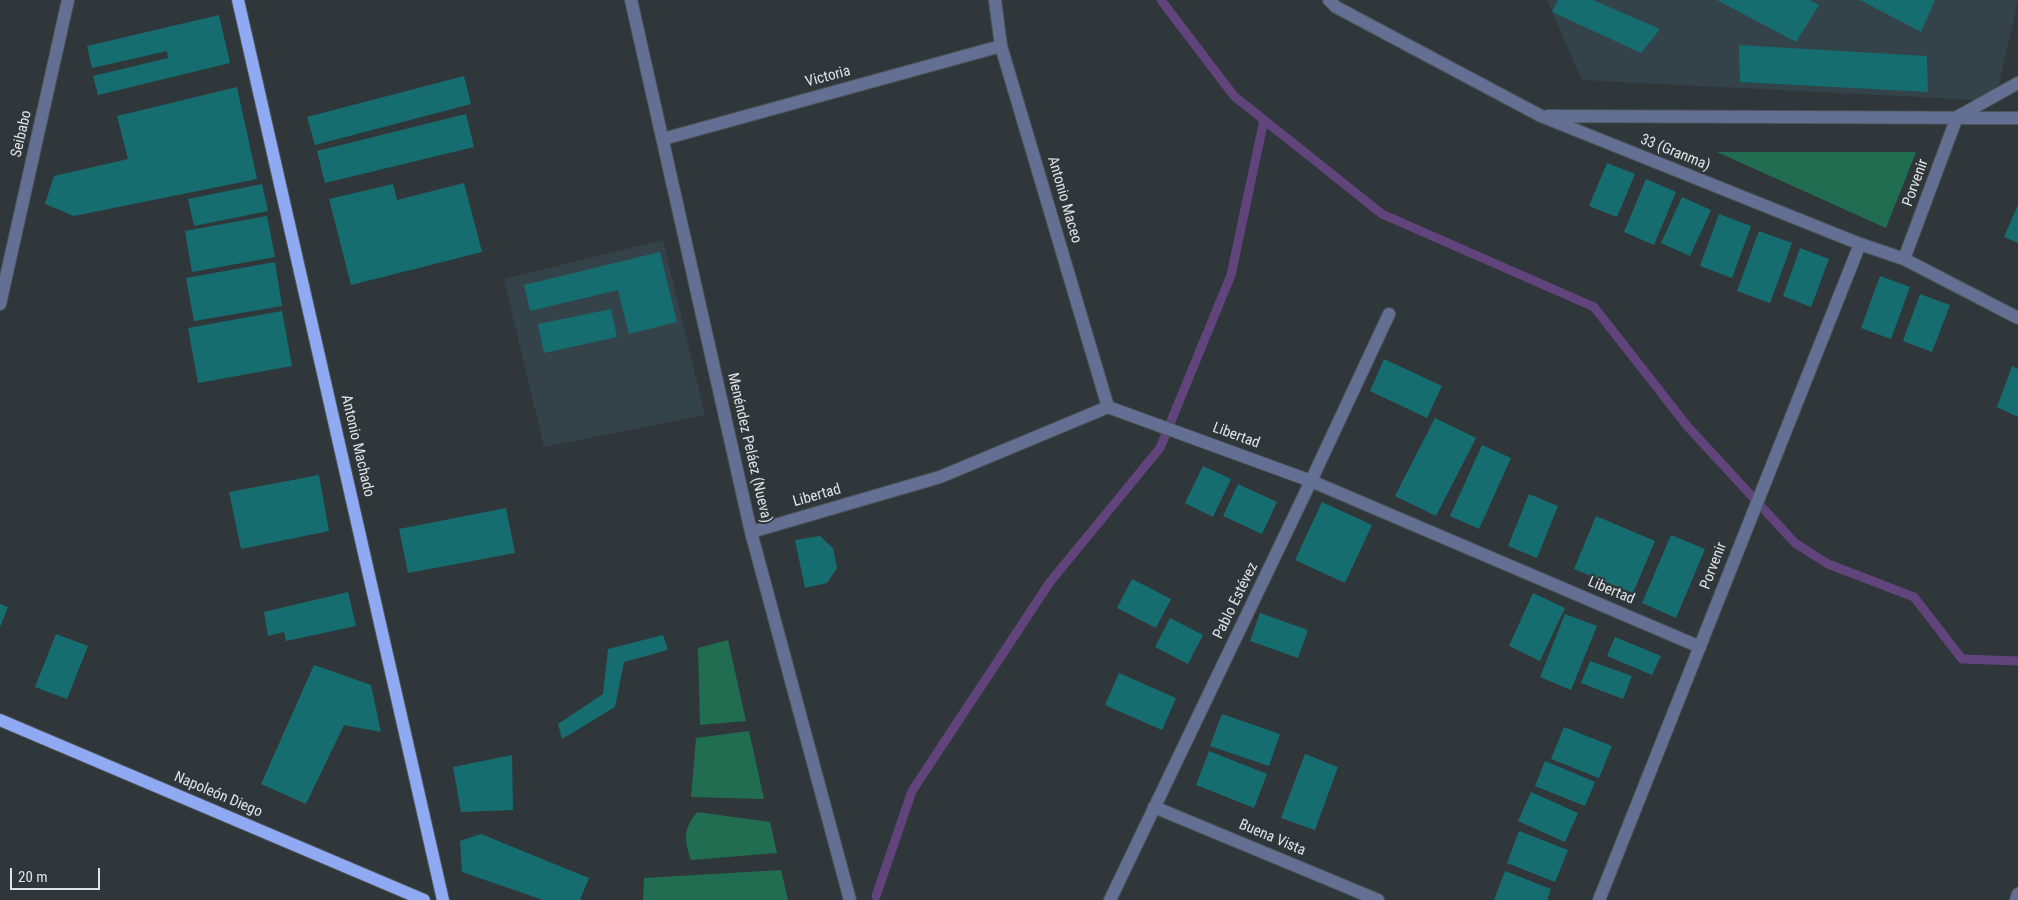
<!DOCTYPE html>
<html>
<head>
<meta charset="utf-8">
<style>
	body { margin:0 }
	#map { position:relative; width:2018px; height:900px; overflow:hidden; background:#30373b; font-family:"Roboto Condensed",sans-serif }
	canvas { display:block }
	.scale { position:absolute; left:10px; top:868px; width:90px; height:22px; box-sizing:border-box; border:2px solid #dfe4e6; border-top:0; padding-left:6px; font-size:15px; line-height:18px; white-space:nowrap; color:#dfe4e6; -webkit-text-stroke:4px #30373b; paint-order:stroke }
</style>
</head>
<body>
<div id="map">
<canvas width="2018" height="900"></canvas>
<div class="scale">20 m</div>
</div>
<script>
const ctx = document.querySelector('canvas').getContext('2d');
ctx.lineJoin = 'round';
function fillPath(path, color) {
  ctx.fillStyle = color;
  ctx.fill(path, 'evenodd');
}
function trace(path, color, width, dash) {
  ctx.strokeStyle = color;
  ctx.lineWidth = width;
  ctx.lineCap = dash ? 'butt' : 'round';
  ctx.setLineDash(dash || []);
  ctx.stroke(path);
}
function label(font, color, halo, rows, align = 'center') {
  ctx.font = font + ' "Roboto Condensed",sans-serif';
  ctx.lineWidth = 4;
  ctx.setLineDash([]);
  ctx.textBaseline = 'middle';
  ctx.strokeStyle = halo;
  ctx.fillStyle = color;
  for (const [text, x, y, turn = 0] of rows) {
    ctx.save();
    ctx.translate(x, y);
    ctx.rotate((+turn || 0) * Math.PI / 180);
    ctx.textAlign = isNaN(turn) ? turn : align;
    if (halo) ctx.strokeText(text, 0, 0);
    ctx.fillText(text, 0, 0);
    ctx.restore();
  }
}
const built = new Path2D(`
	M 1547,0 L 2018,0 L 2018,1 L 1995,101 L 1582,80 Z
	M 663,240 L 705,415 L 544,447 L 504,279 Z`);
const green = new Path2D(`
	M 1717,152 L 1916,152 L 1886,228 Z
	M 728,640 L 746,721 L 700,725 L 698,648 Z
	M 749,731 L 764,799 L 691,797 L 696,738 Z
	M 697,812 L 770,822 L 777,853 L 691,860 C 684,839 683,830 697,812 Z
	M 781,870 L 788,900 L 643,900 L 644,878 Z`);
const stream = new Path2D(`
	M 1161,0 L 1234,96 L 1382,214 L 1594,307 L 1688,427 L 1795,543 L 1828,564 L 1914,597 L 1962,659 L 2018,661
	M 876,896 L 912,791 L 1050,582 L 1160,448 L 1231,275 L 1264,120`);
const building = new Path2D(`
	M 1558,0 L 1593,0 L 1660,29 L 1641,53 L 1552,12 Z
	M 1717,0 L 1809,0 L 1819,5 L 1796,42 Z
	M 1860,0 L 1935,0 L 1921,32 Z
	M 219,15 L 230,63 L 98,95 L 93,76 L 168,58 L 167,51 L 92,68 L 87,46 Z
	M 1739,45 L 1927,56 L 1928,92 L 1740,82 Z
	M 464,76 L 471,104 L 315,145 L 307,117 Z
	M 237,87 L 257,179 L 74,216 L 45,204 L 54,176 L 128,159 L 117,116 Z
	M 466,114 L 474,147 L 325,183 L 317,151 Z
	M 1607,163 L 1635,174 L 1617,217 L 1589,206 Z
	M 1646,179 L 1676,192 L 1654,245 L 1624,232 Z
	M 464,183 L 482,252 L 351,285 L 329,199 L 393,184 L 397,200 Z
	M 262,184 L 268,211 L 194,226 L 188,199 Z
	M 1682,197 L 1711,210 L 1690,256 L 1661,243 Z
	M 2018,205 L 2018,243 L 2004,237 Z
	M 1719,214 L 1751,226 L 1732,278 L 1700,266 Z
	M 267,216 L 275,257 L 192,272 L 185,231 Z
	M 1759,231 L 1792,243 L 1770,303 L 1737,291 Z
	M 1800,248 L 1829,259 L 1811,307 L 1783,296 Z
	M 660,252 L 677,322 L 629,334 L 618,290 L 530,311 L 524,285 Z
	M 275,262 L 282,306 L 194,321 L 186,278 Z
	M 1880,276 L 1910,287 L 1891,339 L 1861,328 Z
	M 1920,294 L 1950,305 L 1932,352 L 1903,341 Z
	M 611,309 L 617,337 L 544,353 L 538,324 Z
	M 282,311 L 292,366 L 198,383 L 188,328 Z
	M 1384,359 L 1442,386 L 1427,418 L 1370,391 Z
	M 2012,366 L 2018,369 L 2018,417 L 1997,407 Z
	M 1435,418 L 1476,438 L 1436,516 L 1395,496 Z
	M 1482,445 L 1511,458 L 1479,529 L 1450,516 Z
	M 1203,466 L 1231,479 L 1213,517 L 1185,503 Z
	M 319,475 L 329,531 L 241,549 L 229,492 Z
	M 1238,484 L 1277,502 L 1262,534 L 1223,516 Z
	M 1529,494 L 1558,506 L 1537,558 L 1508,546 Z
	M 1322,502 L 1372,525 L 1345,583 L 1295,560 Z
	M 506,508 L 515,553 L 408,573 L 399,529 Z
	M 1596,516 L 1655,541 L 1633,593 L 1574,569 Z
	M 1671,535 L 1705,549 L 1676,618 L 1642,603 Z
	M 820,536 L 833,548 L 837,568 L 827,583 L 805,588 L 795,540 Z
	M 1132,579 L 1171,599 L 1156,628 L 1117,608 Z
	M 348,592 L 356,626 L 286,641 L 284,632 L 268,636 L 264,612 Z
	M 1533,593 L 1565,608 L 1540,661 L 1509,646 Z
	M 0,604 L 8,607 L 0,627 Z
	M 1260,613 L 1308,630 L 1298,658 L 1250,641 Z
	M 1565,614 L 1597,626 L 1571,690 L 1540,677 Z
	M 1170,618 L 1203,635 L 1188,664 L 1155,647 Z
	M 56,634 L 88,646 L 67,699 L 35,687 Z
	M 663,635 L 668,650 L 624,662 L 615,707 L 562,739 L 558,724 L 603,694 L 608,649 Z
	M 1615,637 L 1661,656 L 1652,675 L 1607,656 Z
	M 1590,661 L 1632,676 L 1623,699 L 1581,683 Z
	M 314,665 L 371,685 L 381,732 L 344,725 L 306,804 L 261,784 Z
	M 1119,673 L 1176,698 L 1162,730 L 1105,705 Z
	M 1222,714 L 1280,734 L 1269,766 L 1210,746 Z
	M 1564,727 L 1612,746 L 1599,778 L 1551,759 Z
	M 1209,751 L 1267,774 L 1254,808 L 1196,785 Z
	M 1305,754 L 1338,767 L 1315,830 L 1281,818 Z
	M 512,755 L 513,810 L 461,812 L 453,767 Z
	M 1545,761 L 1595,782 L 1585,806 L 1535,786 Z
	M 1531,792 L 1578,813 L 1565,842 L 1518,821 Z
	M 1519,831 L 1568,850 L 1555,882 L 1507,863 Z
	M 481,834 L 589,878 L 580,900 L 543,900 L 462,872 L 460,841 Z
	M 1505,871 L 1551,889 L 1547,900 L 1494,900 Z`);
const minor = new Path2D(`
	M 631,0 L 751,532 L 850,900
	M 995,0 L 1001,46 L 1108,407
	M 1329,0 L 1336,7 L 1541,116 L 1860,244 L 1904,259 L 2018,318
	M 1548,116 L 2018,118
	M 1957,117 L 2018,83
	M 663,139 L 1001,46
	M 1904,259 L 1957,117
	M 0,304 L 68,0
	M 751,532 L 940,477 L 1108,407 L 1311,481 L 1700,647
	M 1154,807 L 1378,900
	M 1110,900 L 1311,481 L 1389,314
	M 1599,900 L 1860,244
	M 2016,900 L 2018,894`);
const major = new Path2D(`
	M 238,0 L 443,900
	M 0,720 L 424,900`);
const streetNames = [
	["Victoria",828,77,-15],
	["Seibabo",22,134,-77],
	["33 (Granma)",1675,153,22],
	["Porvenir",1916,183,-70],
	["Antonio Maceo",1064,200,74],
	["Libertad",1236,436,20],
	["Antonio Machado",357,446,77],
	["Menéndez Peláez (Nueva)",749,448,77],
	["Libertad",817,496,-16],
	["Porvenir",1714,566,-69],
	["Libertad",1611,591,23],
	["Pablo Estévez",1236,601,-64],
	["Napoleón Diego",218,795,23],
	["Buena Vista",1272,838,23]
];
fillPath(built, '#34424a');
fillPath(green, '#216d51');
trace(stream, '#62447c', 9);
fillPath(building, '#166d70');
trace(minor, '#4c5356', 14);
trace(major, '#4c5356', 14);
trace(minor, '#637094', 12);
trace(major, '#8fa9f2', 12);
label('15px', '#dfe4e6', '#30373b', streetNames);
</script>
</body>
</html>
